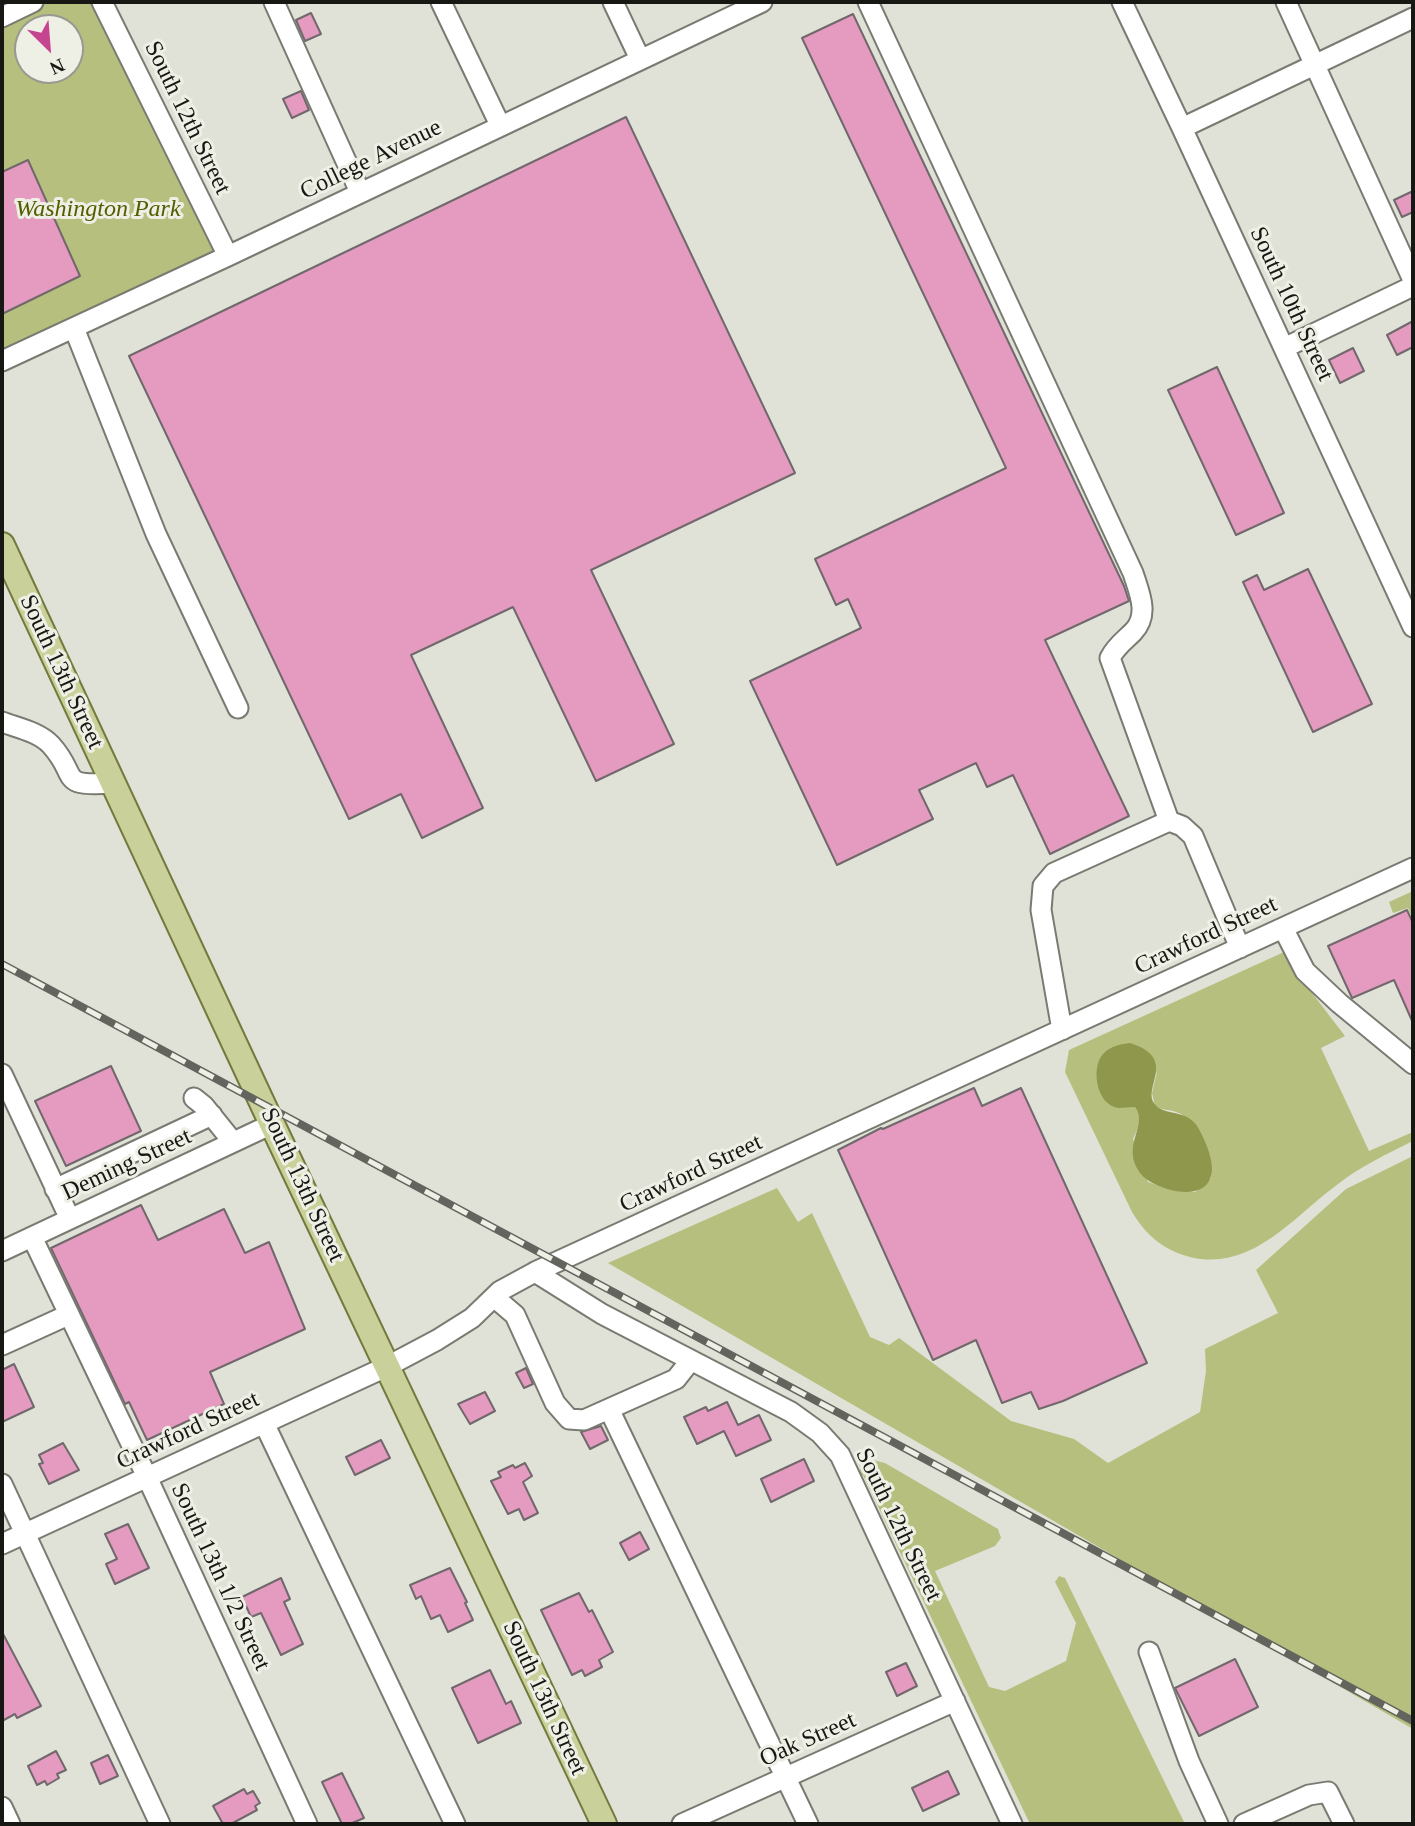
<!DOCTYPE html>
<html>
<head>
<meta charset="utf-8">
<style>
	body { margin:0 }
	#map { position:relative; width:1415px; height:1826px; overflow:hidden; background:#e0e2d8; font-family:Georgia,serif }
	canvas { display:block }
	.frame { position:absolute; inset:0; border:4px solid #171714; pointer-events:none }
	.north { position:absolute; left:14px; top:14px; width:70px; height:70px; box-sizing:border-box; background:#eeefe5; border:2px solid #989991; border-radius:50%; rotate:155deg; font-size:19px; font-weight:700; line-height:28px; text-align:center; color:#171714 }
	.north::after { content:''; display:block; margin:auto; width:24px; height:32px; background:#c64590; clip-path:polygon(50% 0,100% 100%,50% 72%,0 100%) }
</style>
</head>
<body>
<div id="map">
<canvas width="1415" height="1826"></canvas>
<div class="frame"></div>
<div class="north">N</div>
</div>
<script>
const ctx = document.querySelector('canvas').getContext('2d');
ctx.lineJoin = 'round';
function fillPath(path, color) {
  ctx.fillStyle = color;
  ctx.fill(path, 'evenodd');
}
function trace(path, color, width, dash) {
  ctx.strokeStyle = color;
  ctx.lineWidth = width;
  ctx.lineCap = dash ? 'butt' : 'round';
  ctx.setLineDash(dash || []);
  ctx.stroke(path);
}
function label(font, color, halo, rows, align = 'center') {
  ctx.font = font + ' Georgia,serif';
  ctx.lineWidth = 6;
  ctx.setLineDash([]);
  ctx.textBaseline = 'middle';
  ctx.strokeStyle = halo;
  ctx.fillStyle = color;
  for (const [text, x, y, turn = 0] of rows) {
    ctx.save();
    ctx.translate(x, y);
    ctx.rotate((+turn || 0) * Math.PI / 180);
    ctx.textAlign = isNaN(turn) ? turn : align;
    if (halo) ctx.strokeText(text, 0, 0);
    ctx.fillText(text, 0, 0);
    ctx.restore();
  }
}
const green = new Path2D(`
	M 34,2 L 102,2 L 228,256 L 2,361 L 2,17 ZM 28,28 L 70,28 L 70,70 L 28,70 Z
	M 1413,891 L 1413,919 L 1408,908 L 1393,913 L 1389,902 Z
	M 1284,952 L 1299,976 L 1345,1036 L 1321,1048 L 1369,1151 L 1413,1132 L 1413,1141 C 1387,1154 1361,1166 1338,1184 C 1293,1217 1252,1272 1190,1257 C 1163,1250 1146,1235 1132,1212 L 1065,1072 L 1069,1050 ZM 1157,1072 L 1152,1093 L 1155,1106 C 1163,1111 1168,1109 1176,1112 C 1201,1120 1213,1155 1211,1178 L 1195,1192 L 1168,1189 L 1148,1182 L 1133,1139 C 1138,1128 1143,1118 1135,1107 L 1125,1106 Z
	M 1413,1156 L 1413,1729 L 608,1263 L 777,1188 L 798,1222 L 812,1213 L 870,1337 L 889,1345 L 899,1338 L 1011,1421 L 1074,1439 L 1108,1463 L 1200,1412 L 1206,1371 L 1205,1349 L 1278,1313 L 1256,1270 L 1346,1189 Z
	M 868,1459 L 885,1463 L 998,1529 L 1001,1538 L 995,1546 L 935,1571 L 989,1687 L 1005,1691 L 1066,1661 L 1076,1623 L 1055,1582 L 1059,1576 L 1065,1578 L 1185,1824 L 1030,1824 L 863,1475 L 860,1477 L 859,1471 Z`);
const water = new Path2D(`
	M 1130,1043 C 1178,1058 1143,1087 1154,1103 C 1163,1118 1190,1106 1201,1133 C 1207,1145 1216,1166 1210,1179 C 1200,1203 1152,1189 1140,1173 C 1120,1145 1149,1126 1135,1107 C 1130,1107 1124,1108 1119,1108 C 1096,1106 1090,1066 1104,1053 C 1111,1046 1121,1044 1130,1043 Z`);
const building = new Path2D(`
	M 311,13 L 321,34 L 305,41 L 296,20 Z
	M 853,14 L 1124,586 L 1129,601 L 1045,640 L 1129,816 L 1050,854 L 1013,775 L 987,787 L 976,763 L 919,790 L 933,819 L 837,865 L 750,681 L 861,628 L 848,599 L 836,605 L 815,559 L 1006,468 L 802,38 Z
	M 301,91 L 309,110 L 292,118 L 283,99 Z
	M 626,117 L 795,473 L 591,570 L 674,744 L 596,781 L 513,607 L 411,655 L 483,808 L 422,838 L 401,794 L 349,819 L 129,356 Z
	M 28,160 L 80,276 L 2,314 L 2,172 Z
	M 1413,191 L 1413,212 L 1402,217 L 1394,200 Z
	M 1413,321 L 1413,347 L 1397,355 L 1387,335 Z
	M 1353,348 L 1364,371 L 1340,383 L 1329,360 Z
	M 1217,367 L 1284,513 L 1236,535 L 1168,390 Z
	M 1308,569 L 1372,704 L 1313,732 L 1243,582 L 1257,575 L 1264,590 Z
	M 1407,910 L 1413,923 L 1413,1023 L 1394,980 L 1352,998 L 1328,946 Z
	M 111,1066 L 141,1131 L 66,1166 L 35,1101 Z
	M 974,1088 L 982,1106 L 1021,1088 L 1147,1363 L 1063,1401 L 1039,1409 L 1031,1392 L 1002,1403 L 976,1340 L 933,1360 L 838,1150 L 881,1128 L 883,1129 Z
	M 141,1205 L 158,1240 L 224,1209 L 245,1253 L 269,1242 L 305,1329 L 210,1372 L 224,1404 L 147,1440 L 129,1402 L 125,1404 L 51,1248 Z
	M 14,1364 L 34,1407 L 2,1422 L 2,1370 Z
	M 526,1368 L 533,1384 L 524,1388 L 516,1373 Z
	M 485,1392 L 495,1411 L 470,1424 L 458,1404 Z
	M 727,1402 L 738,1425 L 759,1415 L 771,1440 L 736,1456 L 724,1431 L 697,1444 L 684,1417 L 706,1407 L 708,1411 Z
	M 601,1426 L 608,1440 L 590,1449 L 581,1432 Z
	M 381,1440 L 390,1458 L 355,1475 L 346,1457 Z
	M 63,1443 L 79,1470 L 49,1484 L 39,1464 L 43,1463 L 39,1455 Z
	M 804,1459 L 814,1481 L 771,1502 L 761,1479 Z
	M 525,1463 L 532,1476 L 523,1482 L 538,1513 L 524,1520 L 519,1509 L 508,1514 L 491,1481 L 501,1477 L 498,1472 L 513,1465 L 515,1468 Z
	M 128,1524 L 149,1568 L 115,1584 L 106,1564 L 117,1559 L 105,1534 Z
	M 640,1532 L 649,1549 L 629,1560 L 620,1543 Z
	M 450,1568 L 467,1602 L 465,1603 L 473,1620 L 448,1632 L 440,1615 L 431,1619 L 421,1596 L 416,1599 L 410,1585 Z
	M 281,1578 L 290,1599 L 284,1602 L 303,1644 L 281,1655 L 261,1613 L 251,1617 L 242,1597 Z
	M 579,1593 L 589,1612 L 592,1610 L 613,1652 L 599,1660 L 602,1667 L 585,1676 L 582,1670 L 572,1675 L 541,1610 Z
	M 2,1632 L 41,1706 L 17,1718 L 15,1714 L 2,1721 Z
	M 1235,1659 L 1258,1707 L 1199,1736 L 1175,1688 Z
	M 906,1663 L 917,1686 L 897,1696 L 886,1672 Z
	M 490,1670 L 506,1704 L 511,1701 L 521,1723 L 478,1743 L 452,1688 Z
	M 56,1751 L 66,1770 L 57,1774 L 59,1778 L 47,1785 L 45,1781 L 37,1785 L 28,1766 Z
	M 108,1755 L 118,1776 L 100,1784 L 91,1763 Z
	M 948,1771 L 959,1794 L 923,1811 L 912,1788 Z
	M 342,1773 L 364,1818 L 350,1824 L 342,1824 L 322,1782 Z
	M 244,1789 L 247,1794 L 253,1791 L 260,1803 L 255,1806 L 257,1810 L 231,1824 L 223,1824 L 213,1806 Z`);
const minor = new Path2D(`
	M 102,2 L 228,256
	M 274,2 L 360,192
	M 441,2 L 500,125
	M 613,2 L 640,59
	M 868,2 L 1133,573 C 1139,592 1150,615 1133,632 C 1124,641 1116,646 1110,658 L 1169,821
	M 1122,2 L 1182,128 L 1413,627
	M 1286,2 L 1413,280
	M 2,17 L 33,2
	M 1182,128 L 1413,18
	M 74,328 L 156,534 L 238,708
	M 1284,348 L 1413,286
	M 2,361 L 228,256 L 762,2
	M 2,722 C 18,728 39,732 51,745 C 80,777 56,787 113,783
	M 1283,928 L 1305,971 L 1339,1003 L 1413,1064
	M 1062,1030 L 1041,910 L 1043,886 L 1054,873 L 1169,821 L 1182,826 L 1193,836 L 1240,948
	M 2,1074 L 70,1219
	M 194,1098 L 204,1106 L 233,1142
	M 55,1189 L 212,1115
	M 32,1237 L 147,1477 L 307,1824
	M 2,1251 L 272,1124
	M 535,1272 L 602,1314 L 791,1412 L 820,1433 L 840,1455 L 1012,1824
	M 494,1297 L 515,1315 L 555,1403 L 569,1419 L 584,1420 L 676,1379 L 691,1360
	M 2,1345 L 68,1315
	M 609,1409 L 808,1824
	M 264,1423 L 455,1824
	M 2,1484 L 160,1824
	M 2,1544 L 388,1366 L 437,1340 L 472,1318 L 500,1291 L 535,1272 L 1413,868
	M 1149,1652 L 1189,1761 L 1218,1824
	M 2,1807 L 10,1824
	M 682,1824 L 955,1701
	M 1244,1824 L 1309,1795 L 1328,1792 L 1344,1824`);
const major = new Path2D(`
	M 2,545 L 272,1124 L 604,1824`);
const rail = new Path2D(`
	M 2,964 L 1413,1721`);
const streetNames = [
	["South 12th Street",187,118,64],
	["College Avenue",371,160,-26],
	["South 10th Street",1291,304,65],
	["South 13th Street",61,672,65],
	["Crawford Street",1206,936,-25],
	["Deming Street",127,1165,-25],
	["Crawford Street",691,1174,-25],
	["South 13th Street",302,1185,65],
	["Crawford Street",188,1431,-25],
	["South 12th Street",898,1525,64],
	["South 13th 1/2 Street",220,1577,65],
	["South 13th Street",544,1698,65],
	["Oak Street",808,1740,-24]
];
const parkNames = [
	["Washington Park",98,210]
];
fillPath(green, '#b6bf7d');
fillPath(water, '#8f974d');
fillPath(building, '#e59bc0');
trace(building, '#71686c', 2);
trace(minor, '#797a71', 23);
trace(major, '#747a3e', 28);
trace(minor, '#fff', 19);
trace(major, '#cad099', 24);
trace(rail, '#63645e', 8);
trace(rail, '#eeefe5', 5, [16]);
label('24px', '#171714', '#eeefe5', streetNames);
label('italic 24px', '#565d00', '#eeefe5', parkNames);
</script>
</body>
</html>
